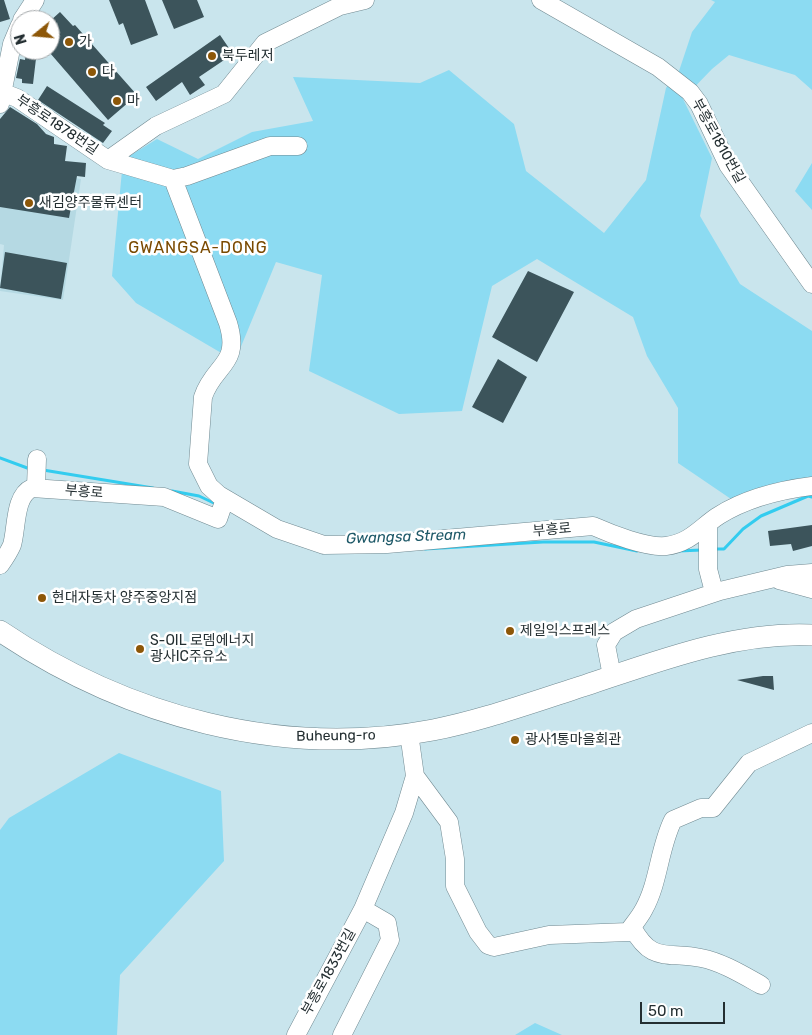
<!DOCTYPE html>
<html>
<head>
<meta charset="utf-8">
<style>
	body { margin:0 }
	#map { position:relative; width:812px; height:1035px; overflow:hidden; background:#c9e5ed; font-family:Rubik,sans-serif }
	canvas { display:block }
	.north { position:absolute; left:10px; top:10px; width:50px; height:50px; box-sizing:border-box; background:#fff; border:1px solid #a7abad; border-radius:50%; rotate:253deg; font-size:14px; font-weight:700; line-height:20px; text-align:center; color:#232e31 }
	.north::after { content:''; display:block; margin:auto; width:18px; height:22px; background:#8d5708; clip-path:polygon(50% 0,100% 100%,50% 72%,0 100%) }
	.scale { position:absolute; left:640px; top:1002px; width:85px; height:22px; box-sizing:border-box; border:2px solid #232e31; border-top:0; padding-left:6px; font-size:15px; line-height:18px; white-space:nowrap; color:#232e31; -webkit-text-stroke:4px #fff; paint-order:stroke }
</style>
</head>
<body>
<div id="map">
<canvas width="812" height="1035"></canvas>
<div class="north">N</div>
<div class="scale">50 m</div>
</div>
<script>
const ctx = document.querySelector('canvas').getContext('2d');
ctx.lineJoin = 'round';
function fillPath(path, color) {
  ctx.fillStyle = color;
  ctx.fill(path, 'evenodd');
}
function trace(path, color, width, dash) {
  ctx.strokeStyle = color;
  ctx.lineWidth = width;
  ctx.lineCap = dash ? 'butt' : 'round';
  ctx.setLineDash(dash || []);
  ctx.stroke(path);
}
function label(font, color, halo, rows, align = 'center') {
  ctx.font = font + ' Rubik,"Noto Sans KR",sans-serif';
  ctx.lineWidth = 5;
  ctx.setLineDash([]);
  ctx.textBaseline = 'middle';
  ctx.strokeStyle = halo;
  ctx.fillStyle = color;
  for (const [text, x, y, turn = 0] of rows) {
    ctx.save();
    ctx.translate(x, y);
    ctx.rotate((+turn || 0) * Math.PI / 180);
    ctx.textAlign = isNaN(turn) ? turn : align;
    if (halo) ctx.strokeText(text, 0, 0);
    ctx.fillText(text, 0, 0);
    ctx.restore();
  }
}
const built = new Path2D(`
	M 0,166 L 81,179 L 63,300 L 0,291 L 4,245 L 0,244 Z`);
const green = new Path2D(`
	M 711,0 L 812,0 L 812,90 L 795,75 L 729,55 L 712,69 L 683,99 L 712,158 L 700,216 L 740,284 L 812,331 L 812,478 L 777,485 L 731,499 L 678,463 L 678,408 L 647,356 L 633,317 L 537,259 L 492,286 L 462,411 L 399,414 L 309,371 L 322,275 L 276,262 L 235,361 L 136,303 L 112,276 L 123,160 L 157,139 L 198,159 L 252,132 L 313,121 L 293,77 L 420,83 L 449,70 L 514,124 L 526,171 L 604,233 L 646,180 L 666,88 L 679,71 L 692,32 L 715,2 Z
	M 812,163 L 812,210 L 795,191 Z
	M 119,753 L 221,791 L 224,861 L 120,975 L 117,1035 L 0,1035 L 0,830 L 9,818 Z
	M 535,1023 L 562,1035 L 515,1035 Z`);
const stream = new Path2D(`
	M 0,458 L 30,469
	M 43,470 L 153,488
	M 172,491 L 199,496 L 218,505
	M 425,549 L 543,542 L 594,542 L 637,551
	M 713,549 L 724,549 L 743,529 L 761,516 L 808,496 L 812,497
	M 678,551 L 702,550`);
const building = new Path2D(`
	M 0,0 L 4,0 L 10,19 L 0,22 Z
	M 109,0 L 145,0 L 158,35 L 131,45 L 123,23 L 119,25 Z
	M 162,0 L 197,0 L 204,17 L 174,29 Z
	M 60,12 L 73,26 L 75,25 L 137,95 L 108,120 L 50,53 L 50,21 Z
	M 220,35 L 233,54 L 199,77 L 205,85 L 190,95 L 182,82 L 156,101 L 146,87 Z
	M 26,50 L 37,50 L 33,84 L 22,83 L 22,79 L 16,78 L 20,59 L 25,60 Z
	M 47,86 L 105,123 L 103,125 L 112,131 L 103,143 L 38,100 Z
	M 10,107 L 37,124 L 46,134 L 54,137 L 54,144 L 67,146 L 65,161 L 86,163 L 85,177 L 77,176 L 69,218 L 0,207 L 0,119 Z
	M 5,252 L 67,263 L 61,299 L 0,288 Z
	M 528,271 L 574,292 L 537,362 L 492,337 Z
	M 498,359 L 527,377 L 503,423 L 472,407 Z
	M 812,525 L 812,546 L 793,551 L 791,544 L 770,546 L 768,531 Z
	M 763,676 L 773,676 L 774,690 L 737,680 Z`);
const minor = new Path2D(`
	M 541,0 L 658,67 L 690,92 L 699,104 L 728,165 L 812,284
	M 22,20 L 35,0
	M 4,93 L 17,98 L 108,160 L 173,179 L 228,323 C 241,365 214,364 203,397 L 198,464 L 209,486 L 219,495 L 277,529 L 324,545 L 387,544 L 593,526 C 611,534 647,548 666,546 C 690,543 700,528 718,516 C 745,499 780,490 812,486
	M 0,104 L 12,44 L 20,25
	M 108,160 L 156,126 L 224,94 L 265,43 L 340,6 L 365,0
	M 173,179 L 187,176 L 270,146 L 298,146
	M 36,487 L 37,459
	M 708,524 L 708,569 L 714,592
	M 0,565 C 5,558 9,552 12,545 C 17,528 14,496 32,488 L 164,497 L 218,519 L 225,499
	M 779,580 L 812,589
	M 612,676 L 606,645 L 614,632 L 636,619 L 720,591 L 787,575 L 812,573
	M 415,776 L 449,822 L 455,859 L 455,886 L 478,932 L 488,945 L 494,947 L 549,935 L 628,932 C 633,925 640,917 644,909 C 659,882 659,848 673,820 L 701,808 L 713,808 L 749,763 L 812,733
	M 632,927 C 652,964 666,951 701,958 C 722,962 743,975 761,985
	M 296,1035 L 363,909 L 404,813 L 415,776 L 409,733
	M 342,1035 L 390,940 L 387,923 L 363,909`);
const major = new Path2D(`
	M 0,631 C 126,716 281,759 433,730 C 479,721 524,705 568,691 C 646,666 729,631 812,635`);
const markers = [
	[69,42,5,"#8d5708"],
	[212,56,5,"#8d5708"],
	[92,72,5,"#8d5708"],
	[117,101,5,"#8d5708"],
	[29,203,5,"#8d5708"],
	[42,598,5,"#8d5708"],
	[510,631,5,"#8d5708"],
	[140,649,5,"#8d5708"],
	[515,740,5,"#8d5708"]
];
const poiNames = [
	["가",79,42],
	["북두레저",222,56],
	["다",102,72],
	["마",127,101],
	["새김양주물류센터",39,203],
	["현대자동차 양주중앙지점",52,598],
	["제일익스프레스",520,631],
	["S-OIL 로뎀에너지",150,641],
	["광사IC주유소",150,657],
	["광사1통마을회관",525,740]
];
const streetNames = [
	["부흥로1878번길",57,125,34],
	["부흥로1810번길",718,141,61],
	["부흥로",84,492,5],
	["부흥로",552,530,-5],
	["Buheung-ro",336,736,-1],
	["부흥로1833번길",329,972,-61]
];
const waterNames = [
	["Gwangsa Stream",406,537,-2]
];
const quarterNames = [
	["GWANGSA-DONG",198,248]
];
fillPath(built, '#b5d9e3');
fillPath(green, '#8cdbf2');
trace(stream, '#33ccef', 3);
fillPath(building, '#3c545b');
trace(minor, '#708991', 19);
trace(major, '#708991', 22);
trace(minor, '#fff', 18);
trace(major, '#fff', 21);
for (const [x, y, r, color] of markers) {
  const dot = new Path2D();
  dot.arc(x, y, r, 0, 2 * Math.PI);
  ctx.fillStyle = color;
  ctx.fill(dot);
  trace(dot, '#fff', 2);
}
label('14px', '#232e31', '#fff', poiNames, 'left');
label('14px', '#232e31', '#fff', streetNames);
label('italic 15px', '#1e5968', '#fff', waterNames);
ctx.letterSpacing = '1px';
label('16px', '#7a4a00', '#fff', quarterNames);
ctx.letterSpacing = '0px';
</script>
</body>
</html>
